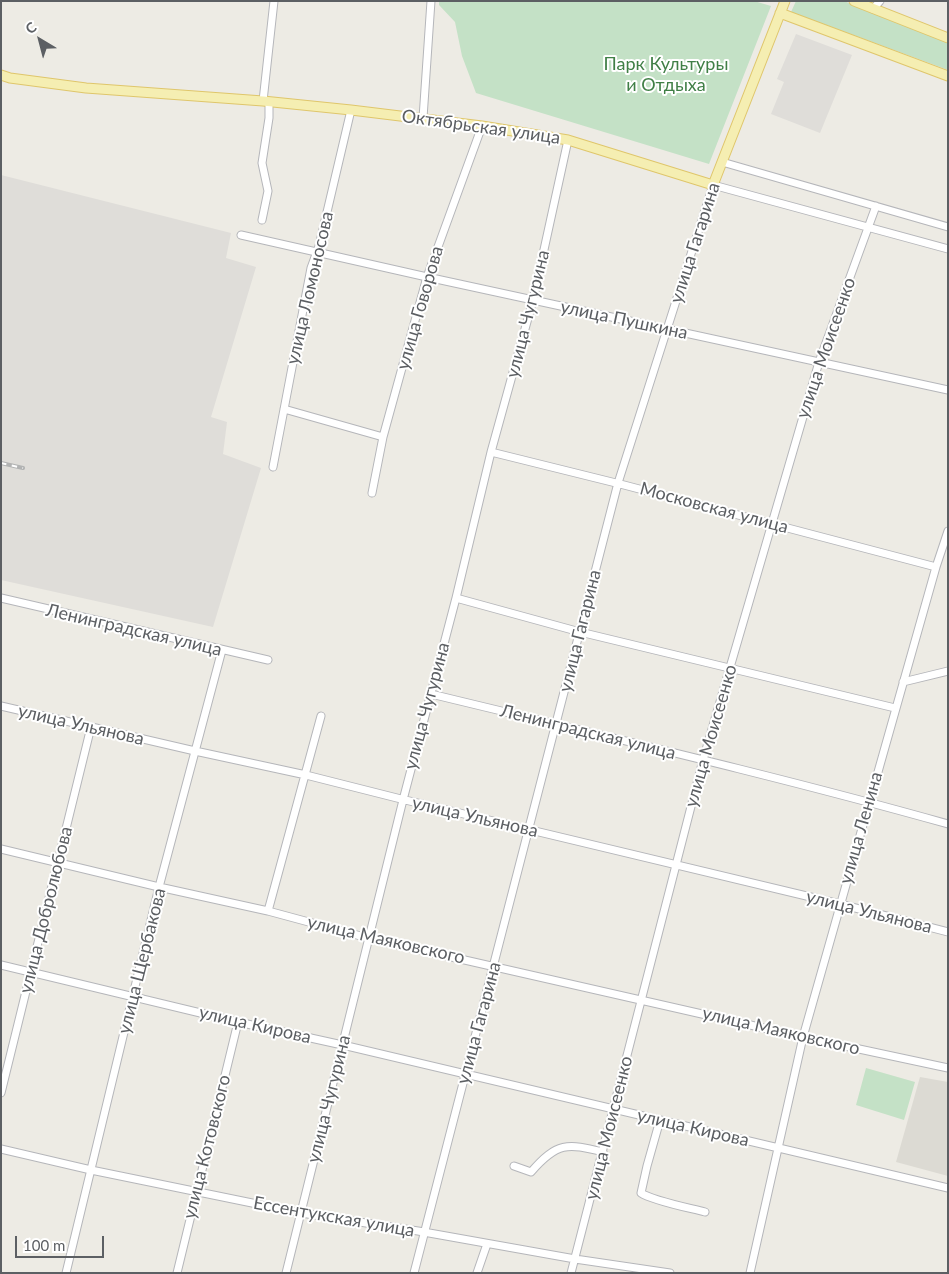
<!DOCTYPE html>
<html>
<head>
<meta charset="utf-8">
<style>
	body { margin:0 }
	#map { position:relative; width:949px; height:1274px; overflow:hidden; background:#edebe4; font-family:Lato,sans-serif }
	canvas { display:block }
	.frame { position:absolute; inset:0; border:2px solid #5c5f63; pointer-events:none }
	.north { position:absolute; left:15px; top:15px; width:50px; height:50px; -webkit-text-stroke:4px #fff; paint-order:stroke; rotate:323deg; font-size:14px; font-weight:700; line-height:20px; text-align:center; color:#5c5f63 }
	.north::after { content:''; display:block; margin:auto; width:18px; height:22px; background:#5c5f63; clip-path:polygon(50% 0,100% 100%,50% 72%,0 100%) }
	.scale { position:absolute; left:15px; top:1236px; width:89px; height:22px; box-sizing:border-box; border:2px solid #5c5f63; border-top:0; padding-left:6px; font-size:15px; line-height:18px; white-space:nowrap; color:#5c5f63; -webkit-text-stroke:4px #fff; paint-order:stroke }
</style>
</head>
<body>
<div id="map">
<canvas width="949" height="1274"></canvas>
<div class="frame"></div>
<div class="north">С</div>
<div class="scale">100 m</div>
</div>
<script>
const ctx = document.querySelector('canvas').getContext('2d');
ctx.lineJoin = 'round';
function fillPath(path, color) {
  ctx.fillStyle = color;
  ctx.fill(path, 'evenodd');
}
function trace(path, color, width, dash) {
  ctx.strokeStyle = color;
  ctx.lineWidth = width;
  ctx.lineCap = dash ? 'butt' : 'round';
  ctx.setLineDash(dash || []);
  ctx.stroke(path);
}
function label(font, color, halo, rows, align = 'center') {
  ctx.font = font + ' Lato,sans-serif';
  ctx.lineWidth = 4;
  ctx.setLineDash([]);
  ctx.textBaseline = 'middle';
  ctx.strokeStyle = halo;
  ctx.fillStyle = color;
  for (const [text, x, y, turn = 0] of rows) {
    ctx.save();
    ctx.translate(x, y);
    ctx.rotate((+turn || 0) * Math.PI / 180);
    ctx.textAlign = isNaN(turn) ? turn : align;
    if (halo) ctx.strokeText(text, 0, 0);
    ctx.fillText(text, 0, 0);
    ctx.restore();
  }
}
const industrial = new Path2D(`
	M 796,34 L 852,55 L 820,133 L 771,114 L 784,82 L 777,79 Z
	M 1,175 L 231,233 L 226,258 L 256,267 L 211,417 L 227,422 L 223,454 L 261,468 L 213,627 L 1,580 Z`);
const education = new Path2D(`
	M 920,1077 L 948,1082 L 948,1176 L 896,1162 Z`);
const green = new Path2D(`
	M 439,1 L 754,1 L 771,6 L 709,164 L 476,93 L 462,56 L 455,22 L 439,5 Z
	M 796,1 L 844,1 L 948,42 L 948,70 L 791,12 Z
	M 866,1068 L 915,1082 L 904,1120 L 856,1105 Z`);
const minor = new Path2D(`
	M 873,9 L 880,1
	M 263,101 L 274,1
	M 423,118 L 431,1
	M 722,162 L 948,227
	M 262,220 L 268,191 L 262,163 L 269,118 L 269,103
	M 241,235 L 427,277 L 948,390
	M 284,409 L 383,437
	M 491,452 L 624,485 L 936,567
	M 273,467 L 311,268 L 319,246 L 351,110
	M 372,493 L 383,437 L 427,277 L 482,126
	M 1,598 L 268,660
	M 456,598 L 580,632 L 895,708
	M 903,682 L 948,671
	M 431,694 C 604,736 777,776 948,824
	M 1,706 L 195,751 L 306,775 L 397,798 L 840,904 L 948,932
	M 1,849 L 159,887 L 268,911 L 368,938 L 803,1037 L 948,1068
	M 268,911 L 321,716
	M 1,965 L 238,1022 L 347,1046 L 948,1188
	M 1,1093 L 91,727
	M 660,1120 L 647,1166 L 641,1193 C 653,1201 690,1208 705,1212
	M 1,1149 L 91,1170 L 301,1213 L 418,1231 L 575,1259 L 670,1273
	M 514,1166 L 531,1172 C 557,1142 567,1143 603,1152
	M 66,1273 L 159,887 L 222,650
	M 177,1273 L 238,1022
	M 286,1273 L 403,800 L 456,598 L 491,452 L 533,300 L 568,140
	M 414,1273 L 618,483 L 713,185 L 948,249
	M 477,1273 L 487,1244
	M 571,1273 L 703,760 L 819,362 L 876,206
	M 750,1273 L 803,1037 L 936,567 L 948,531`);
const major = new Path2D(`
	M 854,1 L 948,38
	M 780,13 L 948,76
	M 1,75 L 10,78 L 86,88 L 263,101 L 351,110 L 482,126 L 568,140 L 713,185 L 785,1`);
const rail = new Path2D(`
	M 1,463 L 23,468`);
const parkNames = [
	["Парк Культуры",666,64],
	["и Отдыха",666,85]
];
const streetNames = [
	["Октябрьская улица",481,127,8],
	["улица Гагарина",695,243,-72],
	["улица Ломоносова",310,288,-77],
	["улица Говорова",420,308,-74],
	["улица Чугурина",528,314,-76],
	["улица Пушкина",624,320,12],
	["улица Моисеенко",826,348,-71],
	["Московская улица",714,508,15],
	["Ленинградская улица",134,630,13],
	["улица Гагарина",580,631,-76],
	["улица Чугурина",427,706,-75],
	["улица Ульянова",81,725,13],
	["Ленинградская улица",588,732,14],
	["улица Моисеенко",711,736,-74],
	["улица Ульянова",475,817,13],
	["улица Ленина",861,828,-74],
	["улица Добролюбова",46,910,-76],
	["улица Ульянова",869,912,14],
	["улица Маяковского",386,940,13],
	["улица Щербакова",142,961,-76],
	["улица Гагарина",479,1023,-75],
	["улица Кирова",255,1025,13],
	["улица Маяковского",781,1031,13],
	["улица Чугурина",329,1099,-76],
	["улица Моисеенко",609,1128,-76],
	["улица Кирова",693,1128,13],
	["улица Котовского",207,1147,-76],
	["Ессентукская улица",334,1217,10]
];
fillPath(industrial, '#dfddd9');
fillPath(education, '#dcdad3');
fillPath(green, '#c4e1c6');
trace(minor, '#b5b6ba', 9);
trace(major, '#dfc66b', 11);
trace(minor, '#fff', 7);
trace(major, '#f5eeb2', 9);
trace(rail, '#b2b3b3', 4);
trace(rail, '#fff', 2, [5.5]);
label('18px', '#407f46', '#fff', parkNames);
label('18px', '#5c5f63', '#fff', streetNames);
</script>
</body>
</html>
